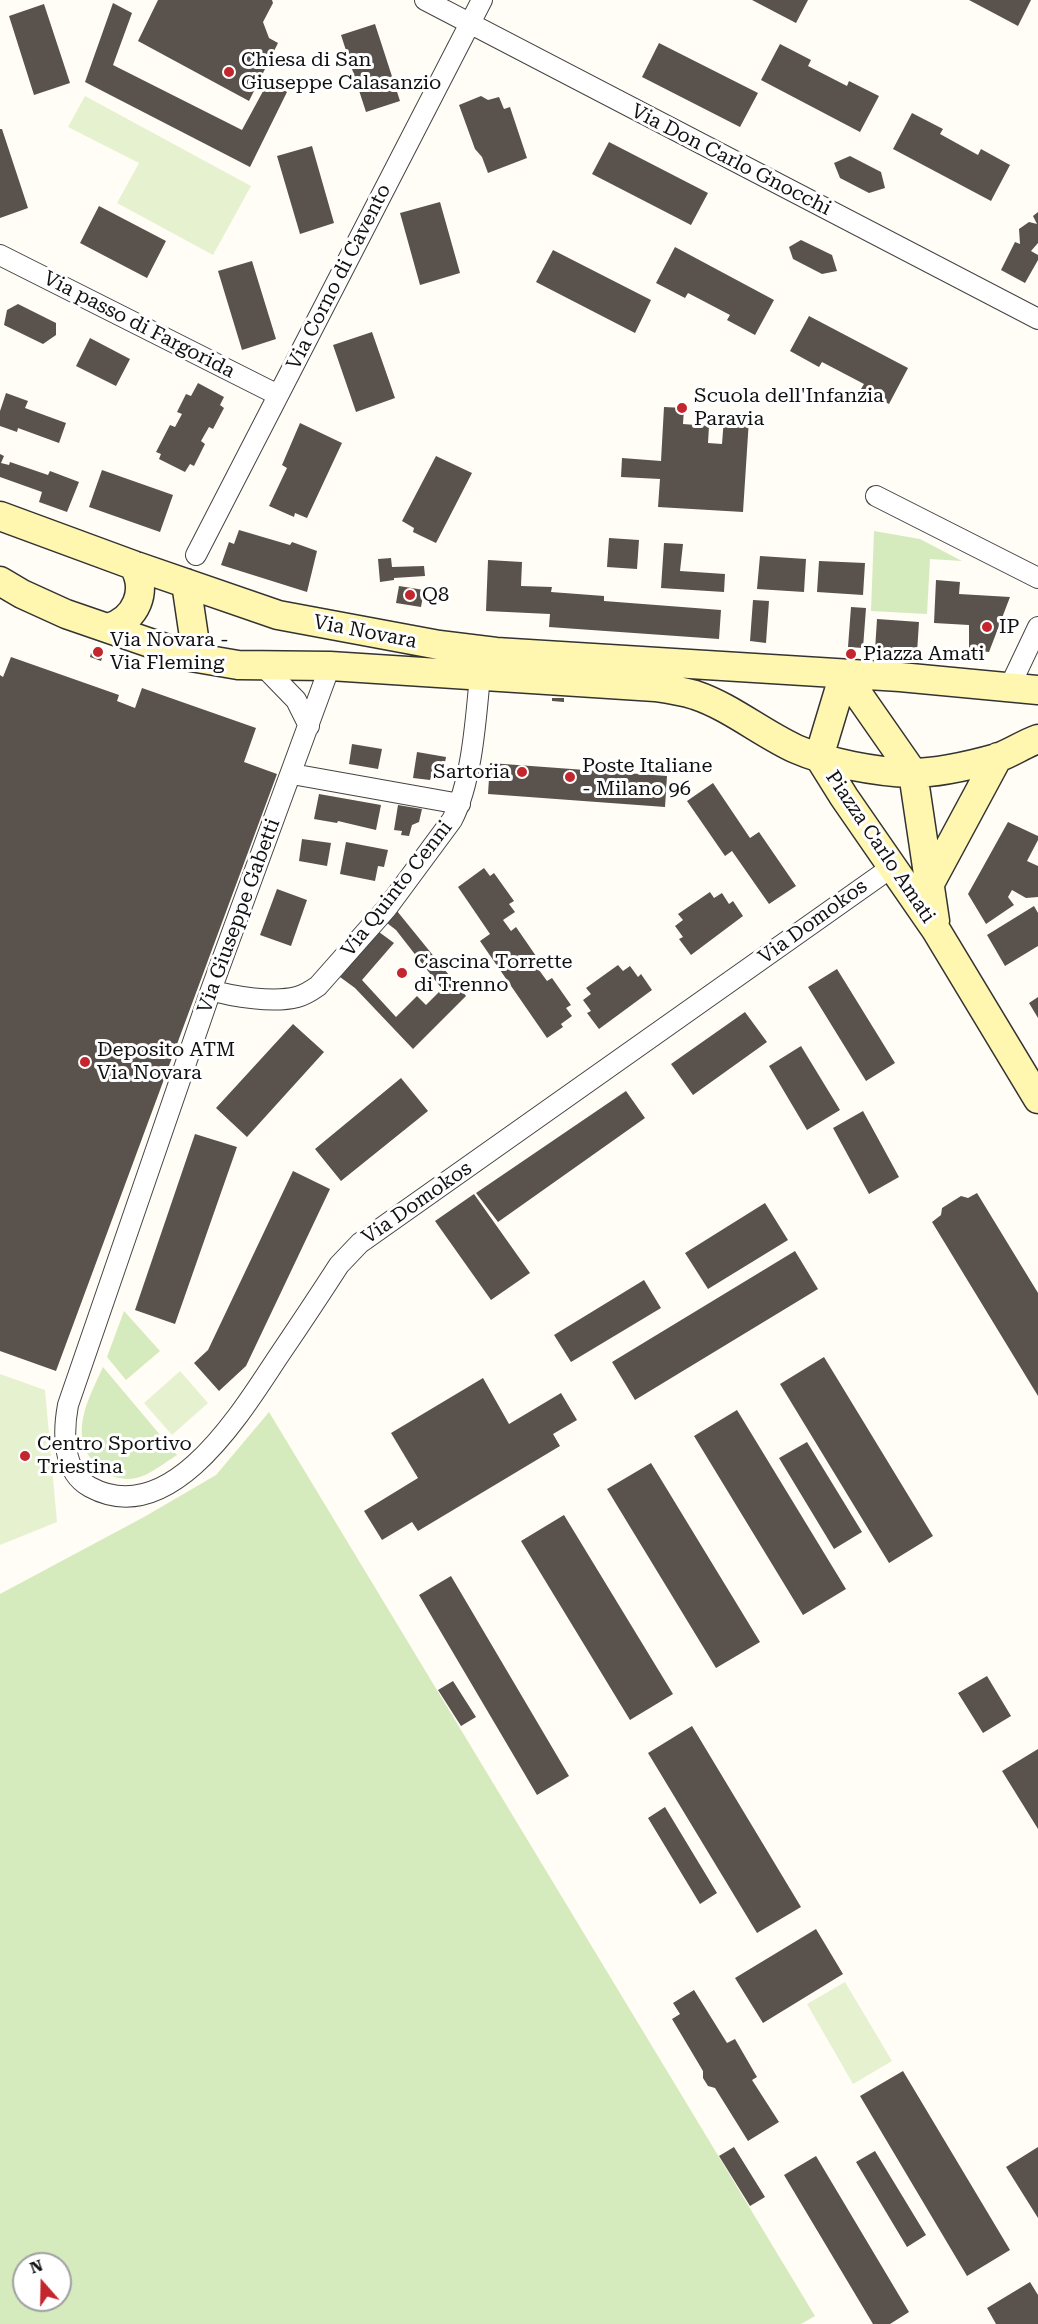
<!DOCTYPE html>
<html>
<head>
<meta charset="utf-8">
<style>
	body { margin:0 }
	#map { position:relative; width:1038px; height:2324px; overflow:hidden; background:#fffdf5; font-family:"Roboto Serif",serif }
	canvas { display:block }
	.north { position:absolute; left:12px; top:2252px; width:60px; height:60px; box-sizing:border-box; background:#fff; border:2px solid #a0a0a0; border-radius:50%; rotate:340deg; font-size:16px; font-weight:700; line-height:24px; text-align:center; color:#111 }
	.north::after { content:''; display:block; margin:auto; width:21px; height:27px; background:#c4262e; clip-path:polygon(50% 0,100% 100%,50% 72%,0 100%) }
</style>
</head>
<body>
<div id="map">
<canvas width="1038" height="2324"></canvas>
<div class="north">N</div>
</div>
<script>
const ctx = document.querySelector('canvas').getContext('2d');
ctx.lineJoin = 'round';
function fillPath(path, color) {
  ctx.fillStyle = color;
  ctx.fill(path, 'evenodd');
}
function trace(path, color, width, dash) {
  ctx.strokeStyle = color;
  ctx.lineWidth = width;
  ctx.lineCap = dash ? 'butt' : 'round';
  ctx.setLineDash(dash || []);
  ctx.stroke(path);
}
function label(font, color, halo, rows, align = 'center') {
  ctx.font = font + ' "Roboto Serif",serif';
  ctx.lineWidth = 6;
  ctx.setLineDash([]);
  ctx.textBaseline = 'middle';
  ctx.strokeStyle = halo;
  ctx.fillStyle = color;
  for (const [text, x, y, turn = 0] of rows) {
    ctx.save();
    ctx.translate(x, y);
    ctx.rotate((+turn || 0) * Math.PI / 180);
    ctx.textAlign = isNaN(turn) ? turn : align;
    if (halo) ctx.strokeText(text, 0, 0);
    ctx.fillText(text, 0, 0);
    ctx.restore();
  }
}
const green = new Path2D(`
	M 874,531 L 920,539 L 962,561 L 930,559 L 927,614 L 871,611 Z
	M 124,1311 L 160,1351 L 126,1380 L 107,1357 Z
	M 103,1367 L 177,1455 C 167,1461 156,1470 145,1475 C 112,1490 78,1459 82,1425 C 84,1405 95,1385 103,1367 Z
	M 269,1412 L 815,2316 L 801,2324 L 0,2324 L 0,1594 L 144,1517 L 216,1475 ZM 24,2264 L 60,2264 L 60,2300 L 24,2300 Z`);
const pitch = new Path2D(`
	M 85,96 L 251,186 L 213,255 L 117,203 L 139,163 L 68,127 Z
	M 180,1371 L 208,1403 L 172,1435 L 144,1403 Z
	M 0,1374 L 45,1390 L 57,1522 L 0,1545 Z
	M 845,1982 L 892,2061 L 853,2084 L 807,2004 Z`);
const building = new Path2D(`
	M 158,0 L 272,0 L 273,3 L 263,22 L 269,38 L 278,43 L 249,101 L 138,41 Z
	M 752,0 L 808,0 L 796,23 Z
	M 969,0 L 1031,0 L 1018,26 Z
	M 113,3 L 132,13 L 113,65 L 242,130 L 268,82 L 287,92 L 250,167 L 85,82 Z
	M 44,4 L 70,83 L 34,95 L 9,16 Z
	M 375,24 L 400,101 L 366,112 L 341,35 Z
	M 659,43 L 758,93 L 740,127 L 642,77 Z
	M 780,44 L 811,60 L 808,66 L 847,86 L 849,81 L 879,96 L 860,132 L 761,80 Z
	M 481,96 L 488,100 L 499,97 L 504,109 L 510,107 L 527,158 L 488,173 L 482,157 L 475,149 L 459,105 Z
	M 912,113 L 943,129 L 940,134 L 978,155 L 981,149 L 1010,165 L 991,201 L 893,149 Z
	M 0,129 L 2,129 L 28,208 L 0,218 Z
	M 609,142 L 708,193 L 691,225 L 592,174 Z
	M 312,146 L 334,223 L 300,234 L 277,156 Z
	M 850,156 L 881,172 L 885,188 L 869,193 L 840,178 L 834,163 Z
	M 440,202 L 460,273 L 420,285 L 400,213 Z
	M 99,206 L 166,241 L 147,278 L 80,243 Z
	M 1038,212 L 1038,243 L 1031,251 L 1038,255 L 1038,260 L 1025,283 L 1001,270 L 1015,242 L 1020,244 L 1019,229 L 1029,222 L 1037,224 L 1033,216 Z
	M 801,240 L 832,255 L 837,271 L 822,274 L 793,259 L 789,247 Z
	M 675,247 L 774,300 L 755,335 L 727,320 L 730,315 L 688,293 L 685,298 L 656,283 Z
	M 553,250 L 651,300 L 635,333 L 536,282 Z
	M 252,261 L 276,339 L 242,350 L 218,271 Z
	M 18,304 L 56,323 L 56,335 L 43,344 L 4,325 L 7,310 Z
	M 809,316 L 908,368 L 889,404 L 861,389 L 864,384 L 822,362 L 819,367 L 790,351 Z
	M 372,332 L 395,398 L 356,412 L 333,345 Z
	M 90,338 L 130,359 L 116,386 L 76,366 Z
	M 198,383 L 224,397 L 220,405 L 224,408 L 213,429 L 209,427 L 201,441 L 205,444 L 194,466 L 190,464 L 185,472 L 159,459 L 161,454 L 156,452 L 170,425 L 175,427 L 182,414 L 177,412 L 186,394 L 191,396 Z
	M 6,393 L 28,401 L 25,408 L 66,423 L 59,443 L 18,428 L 17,432 L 0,426 L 0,411 Z
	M 664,407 L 684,408 L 683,424 L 709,426 L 708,443 L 722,444 L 724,418 L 749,419 L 743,512 L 658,507 L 660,479 L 621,477 L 622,458 L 661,461 Z
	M 300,423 L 342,443 L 307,518 L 295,513 L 294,517 L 269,506 L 287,468 L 282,465 Z
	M 0,454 L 4,456 L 1,463 L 9,465 L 10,462 L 48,475 L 50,471 L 79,482 L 67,512 L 39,502 L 42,492 L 0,477 Z
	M 436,456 L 472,473 L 436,543 L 413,532 L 414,528 L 402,521 Z
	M 102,470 L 173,495 L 160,532 L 89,507 Z
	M 239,530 L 290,545 L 292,542 L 317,551 L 307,592 L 221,565 L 229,542 L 234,544 Z
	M 609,538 L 639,540 L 637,569 L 607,567 Z
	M 664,543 L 683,544 L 680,571 L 725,574 L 724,592 L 661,588 Z
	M 760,556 L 806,559 L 804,592 L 757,589 Z
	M 391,558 L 392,567 L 424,566 L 425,576 L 394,578 L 394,580 L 380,582 L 378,559 Z
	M 488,560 L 522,562 L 521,586 L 552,587 L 551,592 L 604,596 L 604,601 L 721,610 L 719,639 L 549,627 L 550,614 L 486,611 Z
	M 819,561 L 865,563 L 863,595 L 817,592 Z
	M 936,580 L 960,582 L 959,594 L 1010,597 L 989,652 L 969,650 L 969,625 L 934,623 Z
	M 399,586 L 424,590 L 421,607 L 396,603 Z
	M 753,600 L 769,601 L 766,643 L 750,641 Z
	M 851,607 L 866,608 L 863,648 L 848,647 Z
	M 877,619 L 919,622 L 917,653 L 875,650 Z
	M 91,653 L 102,658 L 101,661 L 90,657 Z
	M 11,657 L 119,695 L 117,701 L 135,708 L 142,688 L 256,728 L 244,762 L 277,774 L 56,1371 L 0,1351 L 0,675 L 3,677 Z
	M 552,698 L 564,698 L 564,702 L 552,701 Z
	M 352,744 L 382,749 L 378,769 L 349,764 Z
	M 417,752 L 446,757 L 442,779 L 431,777 L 430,780 L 413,778 Z
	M 490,763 L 667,776 L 665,807 L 488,794 Z
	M 713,783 L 750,838 L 759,832 L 796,886 L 769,904 L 732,851 L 725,856 L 687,801 Z
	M 319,794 L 381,805 L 376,830 L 338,821 L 337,823 L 314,819 Z
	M 398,805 L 422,809 L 419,822 L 412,825 L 409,836 L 401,835 L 402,831 L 394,830 Z
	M 1008,822 L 1038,836 L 1038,840 L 1027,861 L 1038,866 L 1038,897 L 1026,898 L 1012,890 L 1008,897 L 1014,905 L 986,924 L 968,894 Z
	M 302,839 L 331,843 L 327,866 L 299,861 Z
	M 346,842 L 388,850 L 384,867 L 378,866 L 375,881 L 340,874 Z
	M 484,868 L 490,876 L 494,873 L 514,901 L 509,904 L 515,912 L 503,920 L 511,931 L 516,927 L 536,956 L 531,959 L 547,981 L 552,978 L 571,1005 L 566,1008 L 572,1016 L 561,1024 L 563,1027 L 547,1038 L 480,941 L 490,934 L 458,887 Z
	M 277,889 L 307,900 L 291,946 L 260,935 Z
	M 710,892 L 714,898 L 722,893 L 729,904 L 733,901 L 743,916 L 691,955 L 679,939 L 683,937 L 675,926 L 683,920 L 678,914 Z
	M 1034,906 L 1038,913 L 1038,946 L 1005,966 L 987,935 Z
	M 397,911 L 466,996 L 413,1049 L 355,988 L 340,977 L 379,932 L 394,943 L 362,980 L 396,1017 L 417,996 L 426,1005 L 442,989 L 396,930 L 387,923 Z
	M 618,965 L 623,971 L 630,966 L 638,977 L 641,974 L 652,990 L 599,1029 L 587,1013 L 591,1011 L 583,1000 L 591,994 L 586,988 Z
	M 837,969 L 895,1063 L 866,1081 L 808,987 Z
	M 1038,997 L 1038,1018 L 1029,1003 Z
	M 745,1012 L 767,1042 L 693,1095 L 671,1064 Z
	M 293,1024 L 324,1052 L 247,1137 L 216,1108 Z
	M 801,1046 L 840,1110 L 807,1130 L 769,1066 Z
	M 401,1078 L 428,1111 L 341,1181 L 315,1149 Z
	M 626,1091 L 645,1118 L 498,1222 L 476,1193 Z
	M 863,1111 L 899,1177 L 869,1194 L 833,1128 Z
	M 195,1134 L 237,1147 L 175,1324 L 135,1310 Z
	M 293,1171 L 330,1189 L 246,1366 L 219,1391 L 194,1363 L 208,1350 Z
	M 977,1193 L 1038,1293 L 1038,1396 L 932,1222 L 941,1215 L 942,1208 L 961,1196 L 968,1198 Z
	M 474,1194 L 530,1273 L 491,1300 L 435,1221 Z
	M 765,1203 L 788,1240 L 708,1289 L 685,1253 Z
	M 795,1251 L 818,1289 L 635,1400 L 612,1362 Z
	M 644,1280 L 661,1308 L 571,1362 L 554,1335 Z
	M 824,1357 L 933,1536 L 889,1563 L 780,1384 Z
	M 483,1378 L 509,1424 L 561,1393 L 577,1420 L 553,1434 L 560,1446 L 418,1531 L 412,1522 L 382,1540 L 364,1511 L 418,1478 L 391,1433 Z
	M 737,1410 L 846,1589 L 803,1615 L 694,1436 Z
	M 807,1442 L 862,1532 L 834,1549 L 779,1458 Z
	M 651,1463 L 760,1642 L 716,1668 L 607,1489 Z
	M 564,1515 L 673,1694 L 630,1720 L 521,1541 Z
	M 451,1576 L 569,1776 L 537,1795 L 419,1595 Z
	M 987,1676 L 1011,1716 L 983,1733 L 958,1693 Z
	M 453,1681 L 476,1717 L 461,1726 L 438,1690 Z
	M 692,1726 L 801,1907 L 757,1933 L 648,1753 Z
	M 1038,1749 L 1038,1829 L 1002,1771 Z
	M 665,1807 L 717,1893 L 700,1904 L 648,1818 Z
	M 816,1929 L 843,1974 L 763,2023 L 735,1978 Z
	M 694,1990 L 727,2043 L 735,2039 L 757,2077 L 752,2080 L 779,2122 L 748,2141 L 715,2088 L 708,2086 L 703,2078 L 703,2071 L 672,2019 L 680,2014 L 673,2003 Z
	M 903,2071 L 1010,2250 L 967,2276 L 860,2096 Z
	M 734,2147 L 765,2197 L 750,2206 L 719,2156 Z
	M 1038,2147 L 1038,2218 L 1006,2167 Z
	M 875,2151 L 926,2235 L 907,2247 L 856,2162 Z
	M 816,2156 L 909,2312 L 890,2324 L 873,2324 L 784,2175 Z
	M 1030,2282 L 1038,2295 L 1038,2324 L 996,2324 L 987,2308 Z`);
const street = new Path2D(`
	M 425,0 L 1038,319
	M 0,255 L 278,395
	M 876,496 L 1038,578
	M 196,555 L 482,0
	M 263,666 L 296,700 L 309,726
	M 330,666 L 211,990 L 68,1405 C 63,1432 62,1472 90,1487 C 171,1531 242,1411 278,1357 C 299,1326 319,1296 339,1265 L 360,1243 L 892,867
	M 1009,688 L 1038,627
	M 292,774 L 460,804
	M 211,990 C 233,997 274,1003 297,997 C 305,995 311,991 318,986 L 387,908 L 452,820 C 472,782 476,718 480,675`);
const secondary = new Path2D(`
	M 0,516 L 133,565 L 278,615 L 439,645 L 496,652 L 900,677 L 1038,690
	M 0,581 L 22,594 L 66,614 L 191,657 L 238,665 L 330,666 L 655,687 C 669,689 682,691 695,695 C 731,707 761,733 796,749 C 828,763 876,772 911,773 C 937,773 972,765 997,758 C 1011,753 1024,744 1038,739
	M 186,583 L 194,637 L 191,657
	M 108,628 C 136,620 149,590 133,565
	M 844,674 L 819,757 L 844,797 L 936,930 L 1038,1099
	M 844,674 L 913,773 L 935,921
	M 928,887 L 998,757`);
const markers = [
	[229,72,6,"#c4262e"],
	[682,408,6,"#c4262e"],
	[410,595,6,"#c4262e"],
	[987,627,6,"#c4262e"],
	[98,652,6,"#c4262e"],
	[851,654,6,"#c4262e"],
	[522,772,6,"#c4262e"],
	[570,777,6,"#c4262e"],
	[402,973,6,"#c4262e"],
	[85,1062,6,"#c4262e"],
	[25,1456,6,"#c4262e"]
];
const poiNames = [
	["Chiesa di San",241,60],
	["Giuseppe Calasanzio",241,83],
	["Scuola dell'Infanzia",694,396],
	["Paravia",694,419],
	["Q8",422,595],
	["IP",999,627],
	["Via Novara -",110,640],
	["Via Fleming",110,663],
	["Piazza Amati",863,654],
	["Poste Italiane",582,766],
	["- Milano 96",582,789],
	["Sartoria",510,772,"right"],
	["Cascina Torrette",414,962],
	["di Trenno",414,985],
	["Deposito ATM",97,1050],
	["Via Novara",97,1073],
	["Centro Sportivo",37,1444],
	["Triestina",37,1467]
];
const streetNames = [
	["Via Don Carlo Gnocchi",731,160,27],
	["Via Corno di Cavento",339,277,-63],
	["Via passo di Fargorida",139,325,27],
	["Via Novara",365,632,11],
	["Piazza Carlo Amati",880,847,56],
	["Via Quinto Cenni",397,889,-52],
	["Via Giuseppe Gabetti",239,916,-70],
	["Via Domokos",813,922,-36],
	["Via Domokos",417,1203,-35]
];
fillPath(green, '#d5ebbd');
fillPath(pitch, '#e6f2cf');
fillPath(building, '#5a524d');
trace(street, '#444', 22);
trace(secondary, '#333', 31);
trace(street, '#fff', 20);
trace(secondary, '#fff6b0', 28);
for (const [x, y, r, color] of markers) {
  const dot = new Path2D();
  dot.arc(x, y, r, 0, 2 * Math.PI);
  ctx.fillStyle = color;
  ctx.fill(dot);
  trace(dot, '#fff', 2);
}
label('20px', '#111', '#fff', poiNames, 'left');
label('20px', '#111', '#fff', streetNames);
</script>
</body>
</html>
